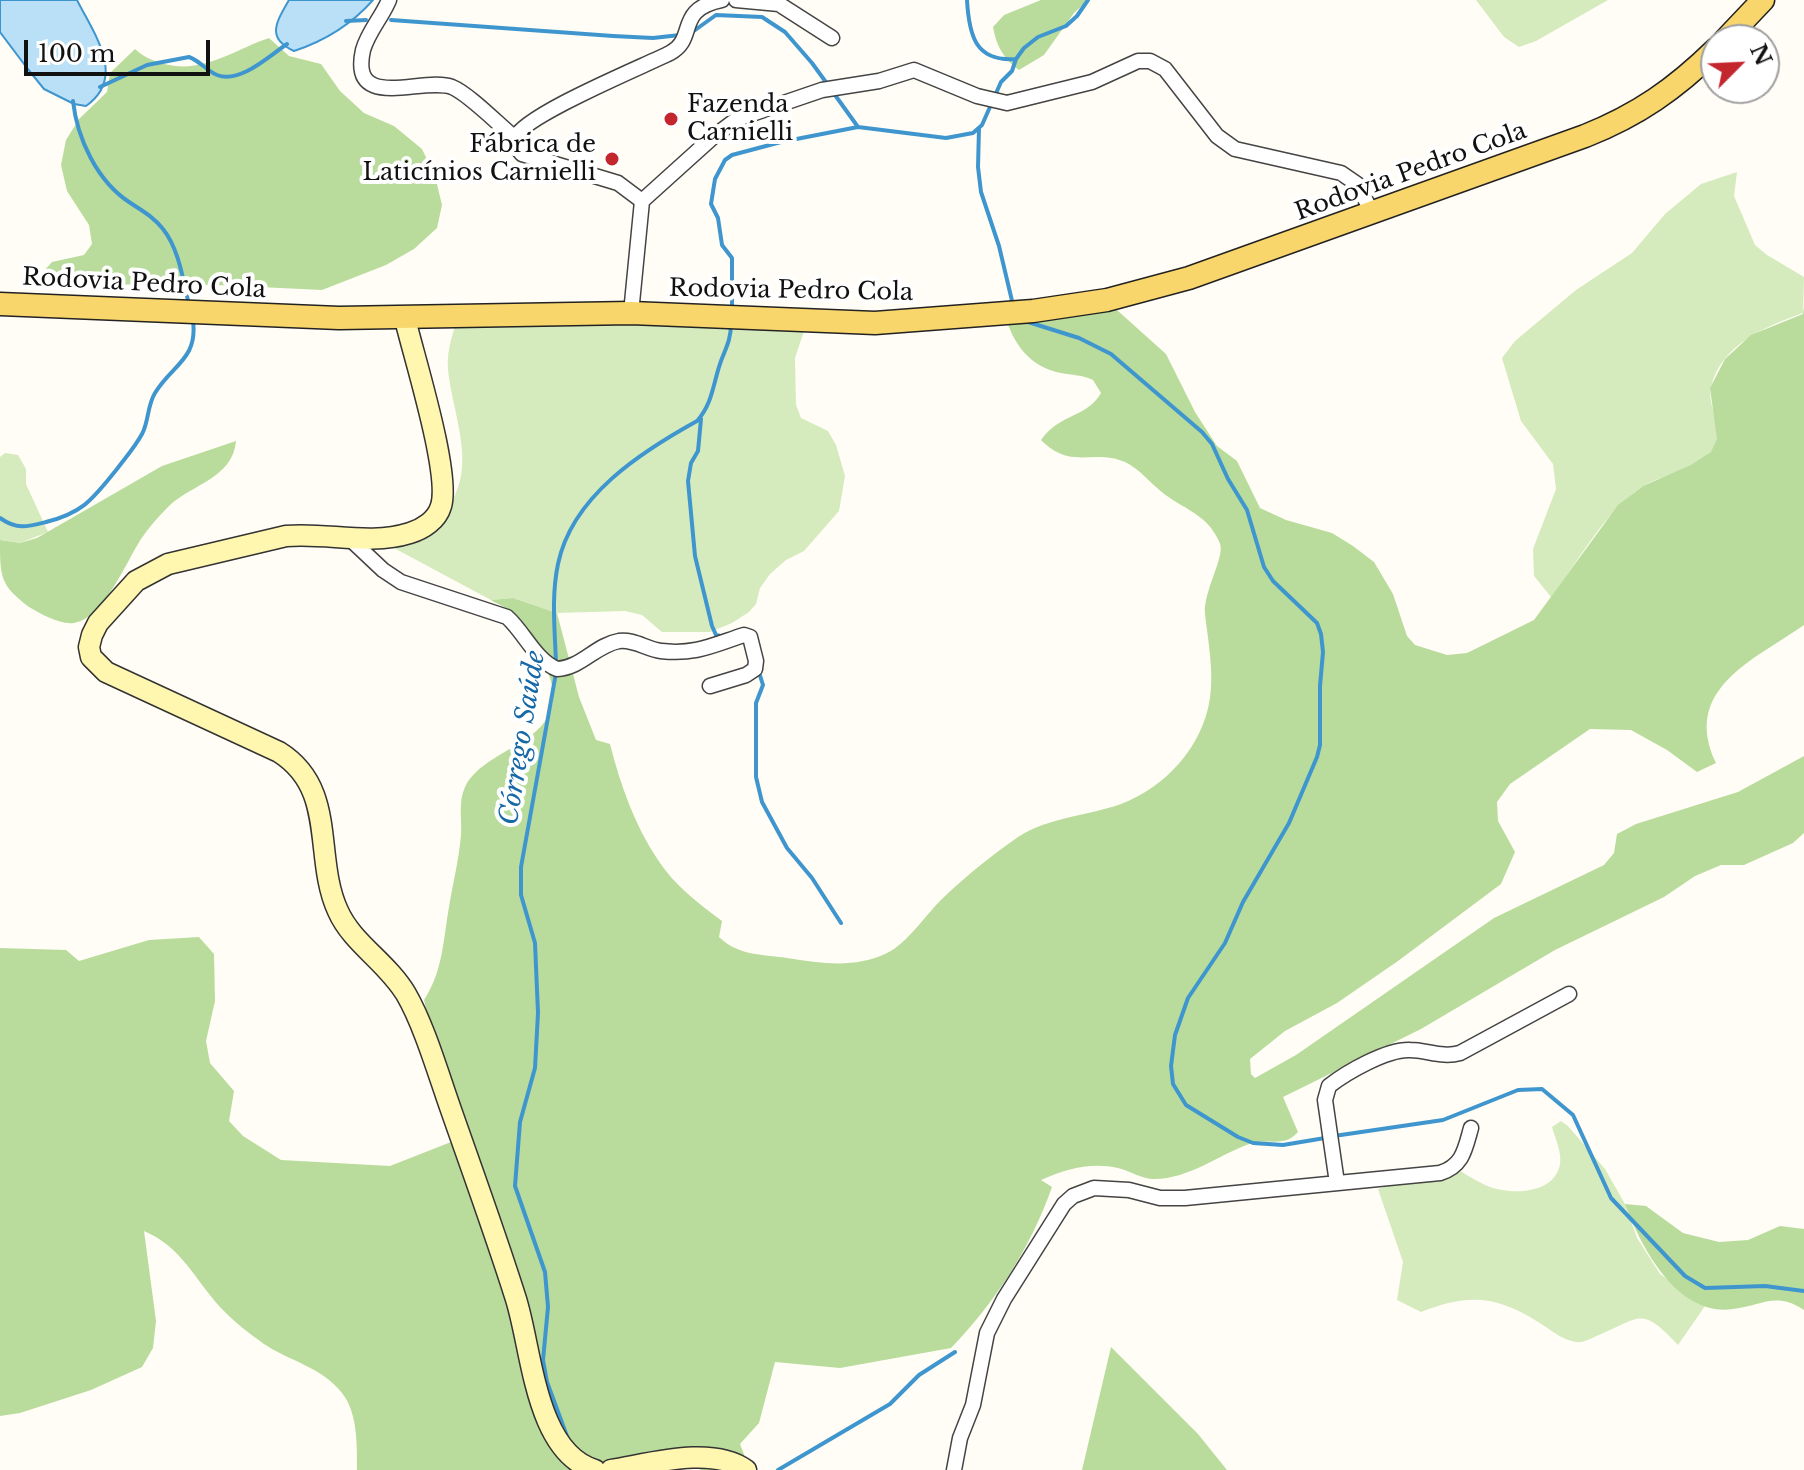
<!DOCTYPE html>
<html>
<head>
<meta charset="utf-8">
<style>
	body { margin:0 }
	#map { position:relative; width:1804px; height:1470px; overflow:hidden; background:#fffdf5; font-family:"Libre Baskerville",serif }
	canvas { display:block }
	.north { position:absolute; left:1700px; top:24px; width:80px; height:80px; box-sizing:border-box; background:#fff; border:2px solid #a0a0a0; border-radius:50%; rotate:66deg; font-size:22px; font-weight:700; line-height:32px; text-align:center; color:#111 }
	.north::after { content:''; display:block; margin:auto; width:28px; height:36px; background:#c4262e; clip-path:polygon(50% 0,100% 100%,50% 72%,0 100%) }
	.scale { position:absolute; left:24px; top:40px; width:186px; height:36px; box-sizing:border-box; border:4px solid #111; border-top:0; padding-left:10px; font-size:24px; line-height:28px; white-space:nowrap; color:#111; -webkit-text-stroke:6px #fff; paint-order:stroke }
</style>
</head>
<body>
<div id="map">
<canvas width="1804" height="1470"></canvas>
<div class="north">N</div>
<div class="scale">100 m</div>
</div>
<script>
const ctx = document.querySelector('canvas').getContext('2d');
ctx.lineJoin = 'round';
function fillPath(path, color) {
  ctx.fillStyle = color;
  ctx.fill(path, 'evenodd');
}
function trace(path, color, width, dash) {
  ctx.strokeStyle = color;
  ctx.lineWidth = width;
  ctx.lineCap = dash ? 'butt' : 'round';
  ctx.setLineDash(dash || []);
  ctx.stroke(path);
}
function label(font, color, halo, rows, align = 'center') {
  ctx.font = font + ' "Libre Baskerville",serif';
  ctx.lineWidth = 8;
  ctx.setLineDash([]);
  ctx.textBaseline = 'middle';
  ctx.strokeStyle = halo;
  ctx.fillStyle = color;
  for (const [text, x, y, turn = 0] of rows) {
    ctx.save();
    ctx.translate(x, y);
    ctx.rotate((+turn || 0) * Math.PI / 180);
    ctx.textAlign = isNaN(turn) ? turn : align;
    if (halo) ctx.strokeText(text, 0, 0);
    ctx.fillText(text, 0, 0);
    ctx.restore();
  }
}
const green = new Path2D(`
	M 1476,0 L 1608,0 L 1536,41 L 1519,47 L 1504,37 Z
	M 1737,172 L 1734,196 L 1755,245 L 1767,255 L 1804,277 L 1803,313 C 1767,326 1721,344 1711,387 C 1706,407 1728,433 1711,452 C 1694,472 1661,474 1640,488 C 1602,515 1579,561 1551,597 L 1534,576 L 1533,549 L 1556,489 L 1553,464 L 1521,421 L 1502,358 L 1515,341 L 1576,290 L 1632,253 L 1665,214 L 1701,184 Z
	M 461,308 L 808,319 L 795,358 L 796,405 L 801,418 L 828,431 L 836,445 L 845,476 L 839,511 L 804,551 L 786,560 L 770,574 L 760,588 L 756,604 L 749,612 L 732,623 L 710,632 L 662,632 L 642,615 L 625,611 L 557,613 L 513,598 L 491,600 L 379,540 L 444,517 C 451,504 458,491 461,476 C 467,442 451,403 448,369 C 446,349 455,327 461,308 Z
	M 5,453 L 18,455 L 26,469 L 26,484 L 48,532 L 20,543 L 0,540 L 0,457 Z
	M 1561,1121 L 1568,1126 L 1605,1169 L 1625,1204 L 1637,1238 L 1660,1274 L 1705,1306 L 1678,1345 C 1641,1306 1642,1317 1599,1335 C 1592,1338 1584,1343 1576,1342 C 1562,1340 1550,1329 1538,1322 C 1495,1295 1468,1294 1421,1312 L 1397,1300 L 1403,1262 L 1378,1189 L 1452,1166 C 1464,1173 1477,1182 1490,1187 C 1512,1195 1555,1194 1560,1164 C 1562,1152 1555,1138 1552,1127 Z`);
const forest = new Path2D(`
	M 1041,0 L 1088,0 L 1074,13 L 1044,55 L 1019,70 C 1004,60 996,45 993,27 L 1004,15 Z
	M 269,38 L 289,56 L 321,64 L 340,91 L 364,113 L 394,126 L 422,149 L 435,176 L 442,205 L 437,228 L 414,249 L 386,265 L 322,290 L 217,285 L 44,284 L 44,271 L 52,262 L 84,255 L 92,244 L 89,225 L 67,191 L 61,165 L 66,140 L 79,119 L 107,92 L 110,73 L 135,49 C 143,57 154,61 164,64 C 204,74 233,50 269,38 Z
	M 1108,302 L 1166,354 L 1195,412 L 1217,446 L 1237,461 L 1260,508 L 1286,520 L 1332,533 L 1353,546 L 1374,562 L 1393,594 L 1407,636 L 1415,645 L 1447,655 L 1467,653 L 1534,620 L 1618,505 L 1643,486 L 1691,465 L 1711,452 L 1717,439 L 1710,388 L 1725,359 L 1751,335 L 1803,314 L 1804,307 L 1804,625 C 1754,660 1681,689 1716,763 L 1697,772 L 1667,750 L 1631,730 L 1590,729 L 1510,784 L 1497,802 L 1498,821 L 1515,852 L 1501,884 L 1398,961 L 1337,1003 L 1285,1031 L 1250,1059 L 1251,1074 L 1255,1078 L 1296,1055 L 1494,918 L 1604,865 L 1614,853 L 1617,834 L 1636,824 L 1738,792 L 1804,756 L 1804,833 L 1793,843 L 1744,865 L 1721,865 L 1695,876 L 1664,897 L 1555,950 L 1421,1029 L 1283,1097 L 1298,1132 C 1284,1148 1269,1138 1252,1143 C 1219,1154 1190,1179 1154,1179 C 1142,1179 1130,1171 1118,1168 C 1091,1162 1066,1169 1041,1180 L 1052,1187 C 1031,1247 995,1303 951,1348 L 840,1368 L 775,1362 L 759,1423 L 740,1444 L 750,1470 L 701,1470 L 690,1463 L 639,1470 L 357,1470 C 357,1446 358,1413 342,1393 C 322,1367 289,1361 264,1344 C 250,1334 233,1321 221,1308 C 195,1280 182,1247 144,1231 L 156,1321 L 153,1348 L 142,1367 L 91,1390 L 20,1413 L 0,1416 L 0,948 L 66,950 L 79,961 L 149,940 L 199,937 L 214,954 L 215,1001 L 206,1041 L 210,1063 L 234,1091 L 229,1121 L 243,1136 L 281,1160 L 390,1166 L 451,1142 L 453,1123 L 424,1000 C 443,971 443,941 449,907 C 453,883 459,859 461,835 C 462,819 458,802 465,787 C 484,748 555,745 553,693 C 552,670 528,629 512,613 C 507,607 497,604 491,600 L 513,598 L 557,613 L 579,697 L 596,740 L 610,744 C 620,784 635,826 658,860 C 674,885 699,904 722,921 L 719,937 C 739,956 761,954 787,958 C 821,963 854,969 887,953 C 907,944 927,913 943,898 C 966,876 992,855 1018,837 C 1049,817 1087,816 1121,804 C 1166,787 1203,746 1210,698 C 1214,670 1208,641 1205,614 C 1203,592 1225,557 1220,544 C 1219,540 1214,532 1211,528 C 1200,513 1178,505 1163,493 C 1150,483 1140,469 1125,462 C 1092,448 1072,471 1041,440 C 1060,413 1087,418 1101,393 L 1093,380 C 1082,375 1072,375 1061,373 C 1030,367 1013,344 1005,315 Z
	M 236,441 C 233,478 192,484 169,506 C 159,516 149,527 141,539 C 126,562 104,618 74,623 C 60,625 41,614 29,607 C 0,585 0,577 0,540 L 20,543 L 37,538 L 162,466 Z
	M 1625,1204 L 1646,1206 L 1683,1233 L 1719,1242 L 1748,1240 L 1780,1226 L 1804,1229 L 1804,1310 C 1775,1291 1762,1306 1733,1309 C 1677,1317 1641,1247 1625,1204 Z
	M 1111,1347 L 1198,1434 L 1227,1470 L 1082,1470 Z`);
const water = new Path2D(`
	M 0,0 L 77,0 C 94,34 127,77 86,106 L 74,104 L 44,89 L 27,68 L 0,32 Z
	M 289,0 L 373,0 C 352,24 324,41 294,51 C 265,38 277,21 289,0 Z`);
const stream = new Path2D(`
	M 967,0 C 969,35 975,62 1016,59
	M 391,20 L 613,36 L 653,38 L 680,35
	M 346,21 L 366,20
	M 691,33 L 716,15 L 762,17 L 785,32 L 812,63 L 828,85
	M 100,87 L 147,65 L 189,57 C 200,61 207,71 217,75 C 240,84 269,56 287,44
	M 835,95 L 858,127
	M 73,101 C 77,138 97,181 129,202 C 141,210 154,217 163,229 C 179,249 183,280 189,305
	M 979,128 L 978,167 L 981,192 L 999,246 L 1013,305
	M 732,311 L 732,258 L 722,245 L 718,218 L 711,204 L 715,179 L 725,160 L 732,155 L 781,142 L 858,127 L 946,138 L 973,133 L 982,125 L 1001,82 L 1012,71 L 1016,59 L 1024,48 L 1038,37 L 1066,26 L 1077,16 L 1088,0
	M 1028,322 L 1079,338 L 1111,354 L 1202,432 L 1212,444 L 1228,479 L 1247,510 L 1264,567 L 1273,581 L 1317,623 L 1321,634 L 1323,652 L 1320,686 L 1320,745 L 1317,757 L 1289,823 L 1243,902 L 1225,943 L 1188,998 L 1175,1035 L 1171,1066 L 1173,1084 L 1186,1105 L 1238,1137 L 1253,1143 L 1283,1145 L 1325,1138
	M 701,419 L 698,451 L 691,463 L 688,481 L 695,556 L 712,626 L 716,635 L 725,637
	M 0,518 C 17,530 27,527 46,522 C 85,512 93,498 117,469 C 126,457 135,447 142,434 C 149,421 147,406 155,393 C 172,365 198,359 193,321
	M 556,664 C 555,631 551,597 558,564 C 572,496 641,452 697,421 C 713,403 713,383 721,361 C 726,348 731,339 731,324
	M 758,669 L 763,685 L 756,703 L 756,777 L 762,802 L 787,848 L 812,878 L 841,923
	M 556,673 L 521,867 L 521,895 L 535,943 L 538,1013 L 535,1068 L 520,1122 L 515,1186 L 545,1272 L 548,1307 L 543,1360 L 547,1382 L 568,1439
	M 1334,1136 L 1443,1120 L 1518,1090 L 1542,1089 L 1573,1115 L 1611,1198 L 1685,1276 L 1705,1288 L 1765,1286 L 1804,1291
	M 778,1470 L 890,1404 L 919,1375 L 955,1352`);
const street = new Path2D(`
	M 389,0 C 382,17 368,32 363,50 C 349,113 423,76 452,87 C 469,94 499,125 515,138 L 517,148 L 522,154 L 618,183 L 642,201
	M 736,0 L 779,4 L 832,38
	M 515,138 C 524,115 642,67 670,53 C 698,38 674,10 722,0
	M 631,313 L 642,201 L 713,137 L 737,119 L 822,90 L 879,81 L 914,70 L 977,96 L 1007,103 L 1092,82 L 1138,61 L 1150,61 L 1165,69 L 1217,136 L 1235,149 L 1341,173 L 1357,184 L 1373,214
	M 349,538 L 383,570 L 401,582 L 507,617 C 524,632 536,661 557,669 C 581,668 596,645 619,641 C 634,639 646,649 661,651 C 695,655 713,645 744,635 L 750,637 L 756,661 L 755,669 L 746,675 L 710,686
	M 1337,1183 L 1325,1100 L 1329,1086 C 1347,1072 1387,1049 1410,1050 C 1427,1050 1442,1058 1460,1053 L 1569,994
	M 954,1470 L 960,1438 L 973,1405 L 987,1333 L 1004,1299 L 1064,1204 L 1073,1196 L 1094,1188 L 1129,1190 L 1160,1198 L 1185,1198 L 1440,1173 C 1463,1166 1465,1149 1471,1128`);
const secondary = new Path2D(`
	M 405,319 C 414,357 451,474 441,506 C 437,520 423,529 410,533 C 369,546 327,532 286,536 L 168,564 L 136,581 L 98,623 L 92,635 L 89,647 L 91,657 L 106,672 L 279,752 C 338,789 313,857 338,911 C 352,943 387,962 406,994 C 424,1025 438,1073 450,1107 C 472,1170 495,1233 515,1296 C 532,1346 534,1452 595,1470
	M 611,1470 C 649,1464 712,1445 746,1470`);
const primary = new Path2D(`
	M 1725,40 L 1763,0
	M 0,304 L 339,318 L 631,313 L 875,323 L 1033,311 L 1107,300 L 1189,278 L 1585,136 C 1638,115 1675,89 1716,49`);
const markers = [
	[671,119,8,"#c4262e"],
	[612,159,8,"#c4262e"]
];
const poiNames = [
	["Fazenda",687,105],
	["Carnielli",687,133],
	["Fábrica de",596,145,"right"],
	["Laticínios Carnielli",596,173,"right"]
];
const streetNames = [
	["Rodovia Pedro Cola",1411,172,-20],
	["Rodovia Pedro Cola",144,284,3],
	["Rodovia Pedro Cola",791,291,1]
];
const waterNames = [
	["Córrego Saúde",523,738,-81]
];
fillPath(green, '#d5ebbd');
fillPath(forest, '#b9dc9c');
fillPath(water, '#b9e0f7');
trace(water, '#3f96cf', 2);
trace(stream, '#3f96cf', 4);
trace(street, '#444', 17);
trace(secondary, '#333', 23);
trace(primary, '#222', 25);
trace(street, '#fff', 14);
trace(secondary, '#fff6b0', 20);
trace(primary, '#f9d66b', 22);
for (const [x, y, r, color] of markers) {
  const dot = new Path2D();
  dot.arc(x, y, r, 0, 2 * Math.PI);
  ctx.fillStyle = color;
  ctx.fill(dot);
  trace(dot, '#fff', 3);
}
label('24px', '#111', '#fff', poiNames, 'left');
label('24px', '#111', '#fff', streetNames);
label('italic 26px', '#1768a6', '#fff', waterNames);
</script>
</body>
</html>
